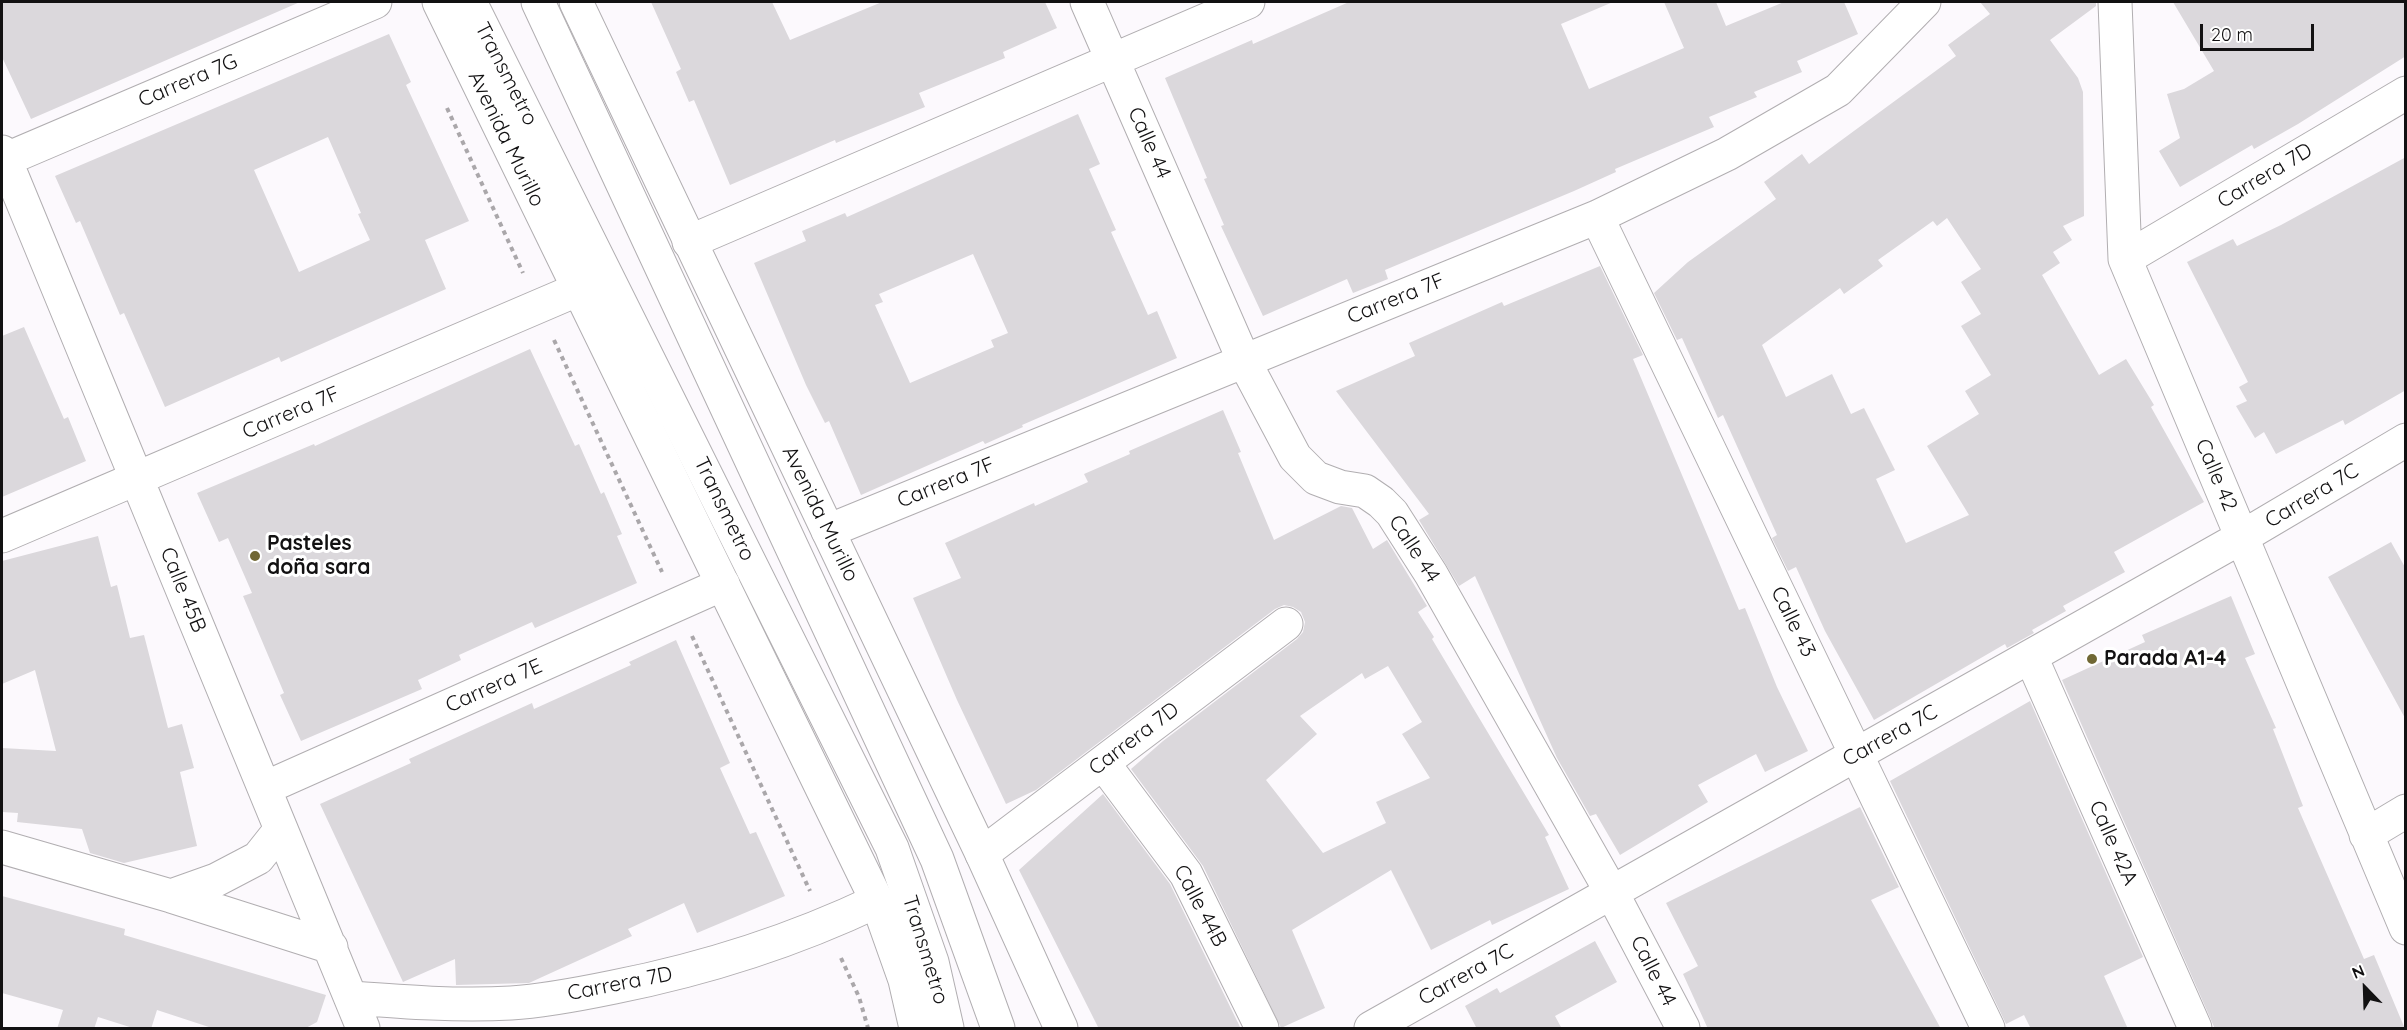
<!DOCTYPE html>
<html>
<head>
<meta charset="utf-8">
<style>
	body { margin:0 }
	#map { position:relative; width:2407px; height:1030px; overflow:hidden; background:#fcf9fd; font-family:Quicksand,sans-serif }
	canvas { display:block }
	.frame { position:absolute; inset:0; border:3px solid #121112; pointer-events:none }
	.north { position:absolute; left:2335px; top:958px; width:60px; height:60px; -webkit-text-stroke:4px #fff; paint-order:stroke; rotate:337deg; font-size:16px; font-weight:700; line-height:24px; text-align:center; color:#121112 }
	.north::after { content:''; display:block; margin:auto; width:21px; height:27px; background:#121112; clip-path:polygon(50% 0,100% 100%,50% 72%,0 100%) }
	.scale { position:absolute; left:2200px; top:24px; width:114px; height:27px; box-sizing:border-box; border:3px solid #121112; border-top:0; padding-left:8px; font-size:18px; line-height:21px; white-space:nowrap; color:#121112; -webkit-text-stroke:4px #fff; paint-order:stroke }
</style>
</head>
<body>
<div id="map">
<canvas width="2407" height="1030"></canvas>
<div class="frame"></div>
<div class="north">N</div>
<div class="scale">20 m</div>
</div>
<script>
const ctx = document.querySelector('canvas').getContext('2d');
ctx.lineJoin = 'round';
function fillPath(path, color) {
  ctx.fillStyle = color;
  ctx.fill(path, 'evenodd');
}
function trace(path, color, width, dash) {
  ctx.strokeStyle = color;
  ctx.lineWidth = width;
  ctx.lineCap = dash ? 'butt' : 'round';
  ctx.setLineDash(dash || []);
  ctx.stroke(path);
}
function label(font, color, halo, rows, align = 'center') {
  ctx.font = font + ' Quicksand,sans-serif';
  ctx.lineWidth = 6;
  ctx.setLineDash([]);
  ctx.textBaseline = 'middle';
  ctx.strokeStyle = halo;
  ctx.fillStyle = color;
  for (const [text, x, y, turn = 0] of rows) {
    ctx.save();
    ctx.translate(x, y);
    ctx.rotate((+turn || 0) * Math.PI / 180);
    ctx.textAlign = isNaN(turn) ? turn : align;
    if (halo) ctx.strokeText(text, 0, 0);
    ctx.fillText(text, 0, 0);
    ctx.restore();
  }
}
const building = new Path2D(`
	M 2,2 L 300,2 L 31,119 L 2,57 Z
	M 651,2 L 772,2 L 790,40 L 882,2 L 1045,2 L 1057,28 L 1003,52 L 1005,58 L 919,93 L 925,107 L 836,143 L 835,140 L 730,185 L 694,100 L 689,102 L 676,72 L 681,69 Z
	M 1349,2 L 1613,2 L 1561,24 L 1589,89 L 1684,48 L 1664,2 L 1716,2 L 1726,26 L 1784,2 L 1844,2 L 1858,34 L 1797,61 L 1802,72 L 1754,92 L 1757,97 L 1709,117 L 1714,127 L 1615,169 L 1616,172 L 1574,191 L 1385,270 L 1388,279 L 1353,293 L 1347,279 L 1263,316 L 1221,226 L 1224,225 L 1204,179 L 1207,178 L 1165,78 L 1252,40 L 1253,44 Z
	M 1980,2 L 2096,2 L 2096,6 L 2050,40 L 2078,78 L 2083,92 L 2084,216 L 2063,226 L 2072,240 L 2053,252 L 2060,263 L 2042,275 L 2099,375 L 2126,359 L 2154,405 L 2151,407 L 2204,502 L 2114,552 L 2125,572 L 2063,606 L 2066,611 L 2032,630 L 2034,633 L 2007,648 L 2005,644 L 1874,720 L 1825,631 L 1796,567 L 1788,571 L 1772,538 L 1777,535 L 1723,415 L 1718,418 L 1682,338 L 1677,340 L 1654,293 L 1688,262 L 1776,199 L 1764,182 L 1802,154 L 1809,164 L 1956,56 L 1948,45 L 1990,14 ZM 1947,218 L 1981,269 L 1961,282 L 1981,314 L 1961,326 L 1991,375 L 1965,391 L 1979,414 L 1927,446 L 1969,515 L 1906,543 L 1876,479 L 1895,470 L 1864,408 L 1851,414 L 1832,374 L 1786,397 L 1762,345 L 1840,288 L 1844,294 L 1883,266 L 1878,260 L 1933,221 L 1937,226 Z
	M 2173,2 L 2406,2 L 2406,56 L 2298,124 L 2254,149 L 2252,145 L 2180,187 L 2159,151 L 2180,138 L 2167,94 L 2184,89 L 2214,71 Z
	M 389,34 L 411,82 L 406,85 L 469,221 L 425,240 L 446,289 L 281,362 L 279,357 L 165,407 L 124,313 L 120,315 L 80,221 L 76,223 L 55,176 ZM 328,137 L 361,213 L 358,214 L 370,240 L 299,272 L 254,170 Z
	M 1078,114 L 1100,164 L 1089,169 L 1116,230 L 1111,232 L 1148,315 L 1157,311 L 1177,358 L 1022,425 L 1023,427 L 985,444 L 983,441 L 861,495 L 829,421 L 825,423 L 806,385 L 754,263 L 806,241 L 802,231 L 845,213 L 847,217 ZM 973,254 L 1008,333 L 991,340 L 994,347 L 910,383 L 875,305 L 883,302 L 879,294 Z
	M 2406,157 L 2406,390 L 2345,425 L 2343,420 L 2276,454 L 2264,432 L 2255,438 L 2236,406 L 2247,401 L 2239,387 L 2248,382 L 2187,262 L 2233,239 L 2237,246 L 2281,225 Z
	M 1600,266 L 1643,355 L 1633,359 L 1739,610 L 1745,608 L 1777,687 L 1808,751 L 1765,772 L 1756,754 L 1698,785 L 1708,802 L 1620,855 L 1596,814 L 1590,816 L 1557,758 L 1475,576 L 1459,586 L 1419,520 L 1429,514 L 1336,391 L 1415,356 L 1409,343 L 1502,302 L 1504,306 Z
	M 24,327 L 64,419 L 68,417 L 86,461 L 2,497 L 2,336 Z
	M 530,349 L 575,446 L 579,444 L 601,494 L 604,492 L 622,534 L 617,536 L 637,583 L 535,628 L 532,622 L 459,655 L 461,660 L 418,680 L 422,689 L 301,741 L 280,695 L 284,693 L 243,596 L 252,593 L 228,538 L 219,542 L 197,493 L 314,444 L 315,446 Z
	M 1223,410 L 1241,452 L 1238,453 L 1274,540 L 1341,506 L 1352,508 L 1373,549 L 1387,540 L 1427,606 L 1418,612 L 1434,637 L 1432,639 L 1549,835 L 1545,837 L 1569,889 L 1492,925 L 1490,920 L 1431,950 L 1391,870 L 1292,930 L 1325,1008 L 1281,1028 L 1203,866 L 1131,769 L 1163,741 L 1297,639 L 1303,632 L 1305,622 L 1301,612 L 1293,607 L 1284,605 L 1275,609 L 1036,790 L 1006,804 L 957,700 L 913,598 L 961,578 L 945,543 L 1034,503 L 1035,506 L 1088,482 L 1084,474 L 1130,454 L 1129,451 ZM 1388,666 L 1422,722 L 1402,734 L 1430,778 L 1376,802 L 1386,823 L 1323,853 L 1266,780 L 1317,734 L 1300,716 L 1362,673 L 1365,679 Z
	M 98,536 L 111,587 L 117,585 L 130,638 L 144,635 L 168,728 L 182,724 L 194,768 L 180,772 L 197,846 L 124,863 L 90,853 L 82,829 L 17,822 L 18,813 L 2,812 L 2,748 L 56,751 L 35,670 L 2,684 L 2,561 Z
	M 2391,542 L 2406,569 L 2406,720 L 2328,577 Z
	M 2231,596 L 2255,654 L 2245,658 L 2276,728 L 2273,729 L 2303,806 L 2298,808 L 2364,959 L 2374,955 L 2405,1029 L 2215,1029 L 2062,680 L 2145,642 L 2142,635 Z
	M 676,640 L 730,763 L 720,768 L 750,834 L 756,832 L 785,896 L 697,933 L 684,903 L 628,929 L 632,936 L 529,983 L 456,985 L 455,959 L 403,982 L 320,804 L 411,763 L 409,759 L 532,703 L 534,709 L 631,665 L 629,662 Z
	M 2030,701 L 2143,957 L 2104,976 L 2128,1029 L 2031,1029 L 2024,1015 L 2006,1024 L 1890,781 Z
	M 1103,794 L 1170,884 L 1241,1029 L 1099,1029 L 1019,870 Z
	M 1860,807 L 1899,887 L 1871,900 L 1941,1029 L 1708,1029 L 1683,974 L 1698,966 L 1666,903 Z
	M 2,896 L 125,929 L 124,935 L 326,995 L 317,1022 L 304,1029 L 215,1029 L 157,1010 L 151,1029 L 136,1029 L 98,1017 L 94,1029 L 57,1029 L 63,1010 L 2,993 Z
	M 1595,941 L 1617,982 L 1555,1016 L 1562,1029 L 1477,1029 L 1465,1006 L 1497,988 L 1500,993 Z`);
const path = new Path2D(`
	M 447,108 L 523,273
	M 554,340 L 662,572
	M 692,636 L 810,891
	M 841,958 L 859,997 L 868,1028`);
const minor = new Path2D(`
	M 470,2 L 892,848 L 932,962 L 947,1028
	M 538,2 L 937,859 L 998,1028
	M 1087,2 L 1244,361 L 1295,457 L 1316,478 L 1340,487 L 1365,491 L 1381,502 L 1392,513 L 1431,574 L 1612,893 L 1683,1028
	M 2115,2 L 2125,259 L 2406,928
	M 2,152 L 363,1028
	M 2,161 L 375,2
	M 1597,217 L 1988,1028
	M 689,242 L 1248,2
	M 2125,259 L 2406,93
	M 828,531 L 1597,217 L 1727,154 L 1838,90 L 1924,2
	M 2,536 L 579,289
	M 2031,657 L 2195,1028
	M 1103,763 L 1186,874 L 1262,1028
	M 265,788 L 723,584
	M 2366,835 L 2406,811
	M 2,847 L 171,896 L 331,947
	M 982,854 L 1286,624
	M 171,896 L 216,880 L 258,858 L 281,829
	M 352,998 C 405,1002 458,1006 511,1003 C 545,1001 580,994 614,987 C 705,969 793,941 877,901
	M 1371,1028 L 2242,537 L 2406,440`);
const major = new Path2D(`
	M 439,2 L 877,901 L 905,980 L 916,1028
	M 576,2 L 982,854 L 1061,1028`);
const markers = [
	[255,556,6,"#706734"],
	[2092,659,6,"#706734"]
];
const streetNames = [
	["Transmetro",506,74,63],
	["Carrera 7G",188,81,-23],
	["Avenida Murillo",506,139,64],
	["Calle 44",1149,143,66],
	["Carrera 7D",2265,176,-31],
	["Carrera 7F",1396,299,-22],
	["Carrera 7F",291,413,-23],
	["Calle 42",2216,475,67],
	["Carrera 7F",946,483,-22],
	["Carrera 7C",2312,496,-31],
	["Transmetro",724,509,64],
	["Avenida Murillo",820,514,64],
	["Calle 44",1414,549,57],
	["Calle 45B",183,590,68],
	["Calle 43",1793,622,64],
	["Carrera 7E",494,686,-24],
	["Carrera 7C",1890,736,-29],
	["Carrera 7D",1134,739,-37],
	["Calle 42A",2113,843,66],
	["Calle 44B",1200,906,62],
	["Transmetro",925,950,73],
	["Calle 44",1653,971,63],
	["Carrera 7C",1466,975,-29],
	["Carrera 7D",620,984,-11]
];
const poiNames = [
	["Pasteles",267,544],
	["doña sara",267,568],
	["Parada A1-4",2104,659]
];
fillPath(building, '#dbd8dc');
trace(minor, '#b1aeb1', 35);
trace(major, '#b1aeb1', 35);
trace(path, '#aaa7aa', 4, [4.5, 4.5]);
trace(minor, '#fff', 33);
trace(major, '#fff', 33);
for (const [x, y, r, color] of markers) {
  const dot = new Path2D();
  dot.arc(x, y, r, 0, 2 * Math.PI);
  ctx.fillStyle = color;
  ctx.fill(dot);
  trace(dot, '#fff', 2);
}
label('21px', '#121112', '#fff', streetNames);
label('bold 21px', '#121112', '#fff', poiNames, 'left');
</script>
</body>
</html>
